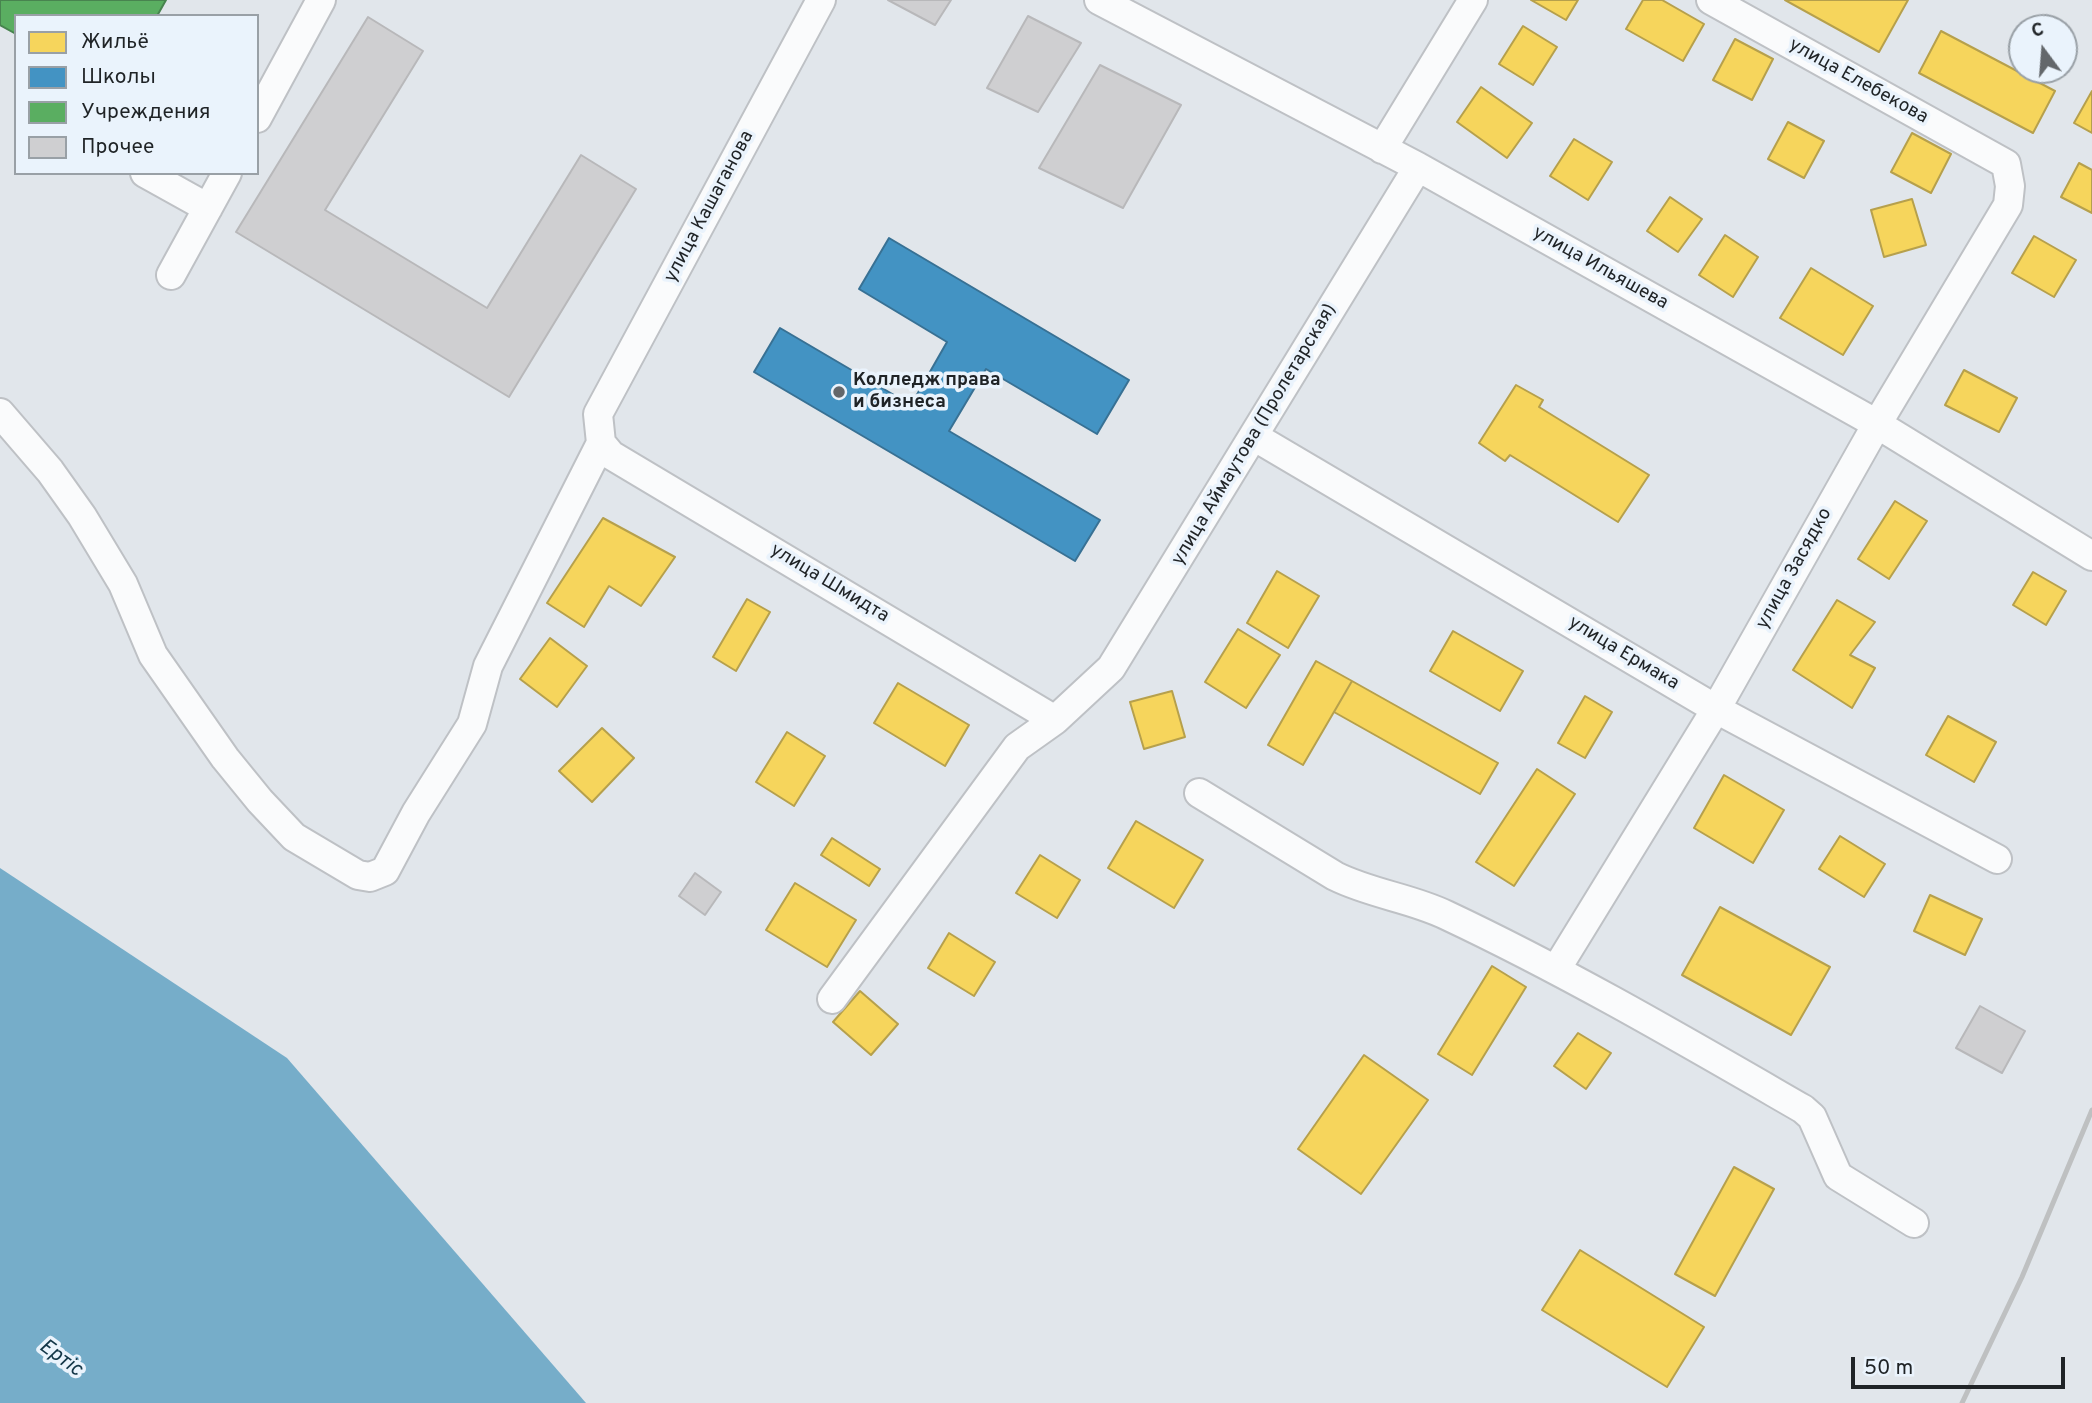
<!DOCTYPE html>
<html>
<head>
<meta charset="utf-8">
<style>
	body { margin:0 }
	#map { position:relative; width:2092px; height:1403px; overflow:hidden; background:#e1e6eb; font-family:Overpass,sans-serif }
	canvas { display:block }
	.legend { position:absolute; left:14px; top:14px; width:245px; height:161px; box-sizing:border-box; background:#eaf3fc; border:2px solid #99a0a6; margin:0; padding:9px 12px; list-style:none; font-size:21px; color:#1f2326 }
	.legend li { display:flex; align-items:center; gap:14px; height:35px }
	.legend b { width:35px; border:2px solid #99a0a6 }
	.north { position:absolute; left:2008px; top:14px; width:70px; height:70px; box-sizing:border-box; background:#eaf3fc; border:2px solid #99a0a6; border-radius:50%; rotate:344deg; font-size:19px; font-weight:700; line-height:28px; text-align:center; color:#1f2326 }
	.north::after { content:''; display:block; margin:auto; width:24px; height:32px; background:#63676b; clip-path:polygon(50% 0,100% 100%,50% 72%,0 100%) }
	.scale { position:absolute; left:1851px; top:1357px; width:214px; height:32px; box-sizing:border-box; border:4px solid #1f2326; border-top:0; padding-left:9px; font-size:21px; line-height:24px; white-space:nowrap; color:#1f2326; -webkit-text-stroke:5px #eaf3fc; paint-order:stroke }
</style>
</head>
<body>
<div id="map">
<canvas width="2092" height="1403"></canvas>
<ul class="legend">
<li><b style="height:19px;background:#f6d55c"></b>Жильё</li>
<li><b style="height:19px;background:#4393c3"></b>Школы</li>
<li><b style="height:19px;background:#5aae61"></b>Учреждения</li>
<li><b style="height:19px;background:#cfcfd1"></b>Прочее</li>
</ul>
<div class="north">С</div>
<div class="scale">50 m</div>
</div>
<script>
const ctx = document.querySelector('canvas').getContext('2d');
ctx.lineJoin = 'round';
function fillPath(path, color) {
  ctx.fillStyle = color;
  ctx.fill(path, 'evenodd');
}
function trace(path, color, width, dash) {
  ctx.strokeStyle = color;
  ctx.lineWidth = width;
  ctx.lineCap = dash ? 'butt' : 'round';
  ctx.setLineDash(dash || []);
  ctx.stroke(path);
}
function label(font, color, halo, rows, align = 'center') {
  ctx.font = font + ' Overpass,sans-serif';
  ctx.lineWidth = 7;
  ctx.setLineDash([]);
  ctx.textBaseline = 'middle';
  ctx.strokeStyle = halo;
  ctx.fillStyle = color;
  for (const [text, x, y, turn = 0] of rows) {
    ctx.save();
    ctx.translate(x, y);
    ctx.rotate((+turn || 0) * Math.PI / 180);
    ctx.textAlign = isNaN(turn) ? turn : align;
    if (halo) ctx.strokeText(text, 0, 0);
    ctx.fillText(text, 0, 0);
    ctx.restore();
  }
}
const water = new Path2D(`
	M 0,868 L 287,1058 L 586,1403 L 0,1403 Z`);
const homes = new Path2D(`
	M 1531,0 L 1578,0 L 1566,20 Z
	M 1643,0 L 1662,0 L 1704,24 L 1683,61 L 1626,29 Z
	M 1785,0 L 1908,0 L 1879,52 Z
	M 1523,26 L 1557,47 L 1533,85 L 1499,64 Z
	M 1941,31 L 2055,91 L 2033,133 L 1919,73 Z
	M 1735,39 L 1773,59 L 1752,100 L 1713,80 Z
	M 1481,87 L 1532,123 L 1507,158 L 1457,122 Z
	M 2092,91 L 2092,133 L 2074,123 Z
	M 1788,122 L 1824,141 L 1804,178 L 1768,159 Z
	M 1912,133 L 1951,154 L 1931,193 L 1891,172 Z
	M 1574,139 L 1612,162 L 1588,200 L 1550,176 Z
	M 2079,163 L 2092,170 L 2092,213 L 2061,197 Z
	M 1670,197 L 1702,219 L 1678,252 L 1647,231 Z
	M 1912,199 L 1926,245 L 1884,257 L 1871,210 Z
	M 1725,235 L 1758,257 L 1733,297 L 1699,275 Z
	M 2034,236 L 2076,260 L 2054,297 L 2012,273 Z
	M 1811,268 L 1873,306 L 1843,355 L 1780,318 Z
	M 1964,370 L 2017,398 L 1999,432 L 1945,405 Z
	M 1516,385 L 1543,400 L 1539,407 L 1649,475 L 1618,522 L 1510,455 L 1505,461 L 1479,443 Z
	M 1895,501 L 1927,521 L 1889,579 L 1858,559 Z
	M 603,518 L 675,557 L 641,606 L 609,586 L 584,627 L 547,603 Z
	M 1277,571 L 1319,596 L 1288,648 L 1247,623 Z
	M 2033,572 L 2066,591 L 2046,625 L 2013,605 Z
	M 747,599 L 770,612 L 736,671 L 713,657 Z
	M 1837,600 L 1875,622 L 1850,655 L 1875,668 L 1852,708 L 1793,670 Z
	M 1238,629 L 1280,655 L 1246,708 L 1205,682 Z
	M 1453,631 L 1523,671 L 1500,711 L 1430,671 Z
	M 550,638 L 587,666 L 557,707 L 520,679 Z
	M 1316,661 L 1352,681 L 1303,765 L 1268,745 Z
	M 1352,681 L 1498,763 L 1480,794 L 1334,712 Z
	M 898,683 L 969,725 L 945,766 L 874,723 Z
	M 1172,691 L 1185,737 L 1144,749 L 1130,702 Z
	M 1585,696 L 1612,712 L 1585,758 L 1558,743 Z
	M 1948,716 L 1996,742 L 1974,782 L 1926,755 Z
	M 602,728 L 634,758 L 592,802 L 559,771 Z
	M 787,732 L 825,756 L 794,806 L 756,782 Z
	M 1537,769 L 1575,794 L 1514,886 L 1476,862 Z
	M 1724,775 L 1784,810 L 1753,863 L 1694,828 Z
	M 1136,821 L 1203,860 L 1174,908 L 1108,868 Z
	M 1840,836 L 1885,864 L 1864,897 L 1819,869 Z
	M 832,838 L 880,869 L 869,886 L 821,855 Z
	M 1040,855 L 1080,880 L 1057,918 L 1016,893 Z
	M 795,883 L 856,920 L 827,967 L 766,930 Z
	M 1930,895 L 1982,919 L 1965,955 L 1914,931 Z
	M 1720,907 L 1830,967 L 1791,1035 L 1682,975 Z
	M 949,933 L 995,962 L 974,996 L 928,968 Z
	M 1492,966 L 1526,987 L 1472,1075 L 1438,1054 Z
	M 860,991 L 898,1024 L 871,1055 L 833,1022 Z
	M 1578,1033 L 1611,1053 L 1586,1089 L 1554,1066 Z
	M 1364,1055 L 1428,1100 L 1361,1194 L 1298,1149 Z
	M 1734,1167 L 1774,1189 L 1715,1296 L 1675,1274 Z
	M 1580,1250 L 1704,1327 L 1667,1387 L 1542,1310 Z`);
const schools = new Path2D(`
	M 889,238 L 1129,380 L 1097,434 L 986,369 L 949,431 L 1100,520 L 1075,561 L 754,372 L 780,328 L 911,405 L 947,342 L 859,289 Z`);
const public = new Path2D(`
	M 0,0 L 166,0 L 157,16 L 16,16 L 16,34 L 0,25 Z`);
const building = new Path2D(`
	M 888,0 L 951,0 L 935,25 Z
	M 1028,16 L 1081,43 L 1038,112 L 987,88 Z
	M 368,17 L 423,51 L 325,210 L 487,308 L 581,155 L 636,189 L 509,397 L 236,232 Z
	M 1100,65 L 1181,105 L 1123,208 L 1039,168 Z
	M 695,873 L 721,892 L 705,915 L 679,896 Z
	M 1980,1006 L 2025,1031 L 2002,1073 L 1956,1048 Z`);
const minor = new Path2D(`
	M 821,0 L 598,414 L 601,443 L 611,455 L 1055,720 L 1111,668 L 1418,167
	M 1099,0 L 1418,167 L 1877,424 L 2092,556
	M 257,118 L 321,0
	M 1382,149 L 1473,0
	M 145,173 L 208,208
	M 171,275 L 227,173
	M 0,413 L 50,471 L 82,516 L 123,584 L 153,655 L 225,758 L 260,801 L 294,837 L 358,875 L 370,877 L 385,871 L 416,813 L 472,724 L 488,666 L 601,443
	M 1255,437 L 1716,709 L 1997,859
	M 1199,793 L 1335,876 C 1371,894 1411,898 1446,915 C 1569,973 1685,1041 1803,1109 L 1812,1117 L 1838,1176 L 1914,1223
	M 1557,968 L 1716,709 L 1877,424 L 2008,205 L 2010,186 L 2006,164 L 1711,0
	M 832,999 L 1017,747 L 1055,720`);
const rail = new Path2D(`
	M 1962,1403 L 2022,1277 L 2092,1110`);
const markers = [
	[839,392,7,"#63676b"]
];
const streetNames = [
	["улица Елебекова",1858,82,29],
	["улица Кашаганова",710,207,-62],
	["улица Ильяшева",1600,269,29],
	["улица Аймаутова (Пролетарская)",1255,435,-59],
	["улица Засядко",1795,569,-61],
	["улица Шмидта",829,584,31],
	["улица Ермака",1623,654,31]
];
const poiNames = [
	["Колледж права",853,381],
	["и бизнеса",853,403]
];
const waterNames = [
	["Ертіс",60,1359,36]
];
fillPath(water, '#76adc9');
fillPath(homes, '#f6d55c');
trace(homes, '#b6a04c', 2);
fillPath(schools, '#4393c3');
trace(schools, '#387194', 2);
fillPath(public, '#5aae61');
trace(public, '#48844f', 2);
fillPath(building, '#cfcfd1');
trace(building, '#b8b8ba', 2);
trace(minor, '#bec1c5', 32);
trace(minor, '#fafbfc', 28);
trace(rail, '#bec0c1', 5);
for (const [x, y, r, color] of markers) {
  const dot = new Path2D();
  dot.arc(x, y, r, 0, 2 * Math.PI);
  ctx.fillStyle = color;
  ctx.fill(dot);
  trace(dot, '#eaf3fc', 2.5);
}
label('19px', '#1f2326', '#eaf3fc', streetNames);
label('bold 19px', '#1f2326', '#eaf3fc', poiNames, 'left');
label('italic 21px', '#133647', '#eaf3fc', waterNames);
</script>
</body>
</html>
